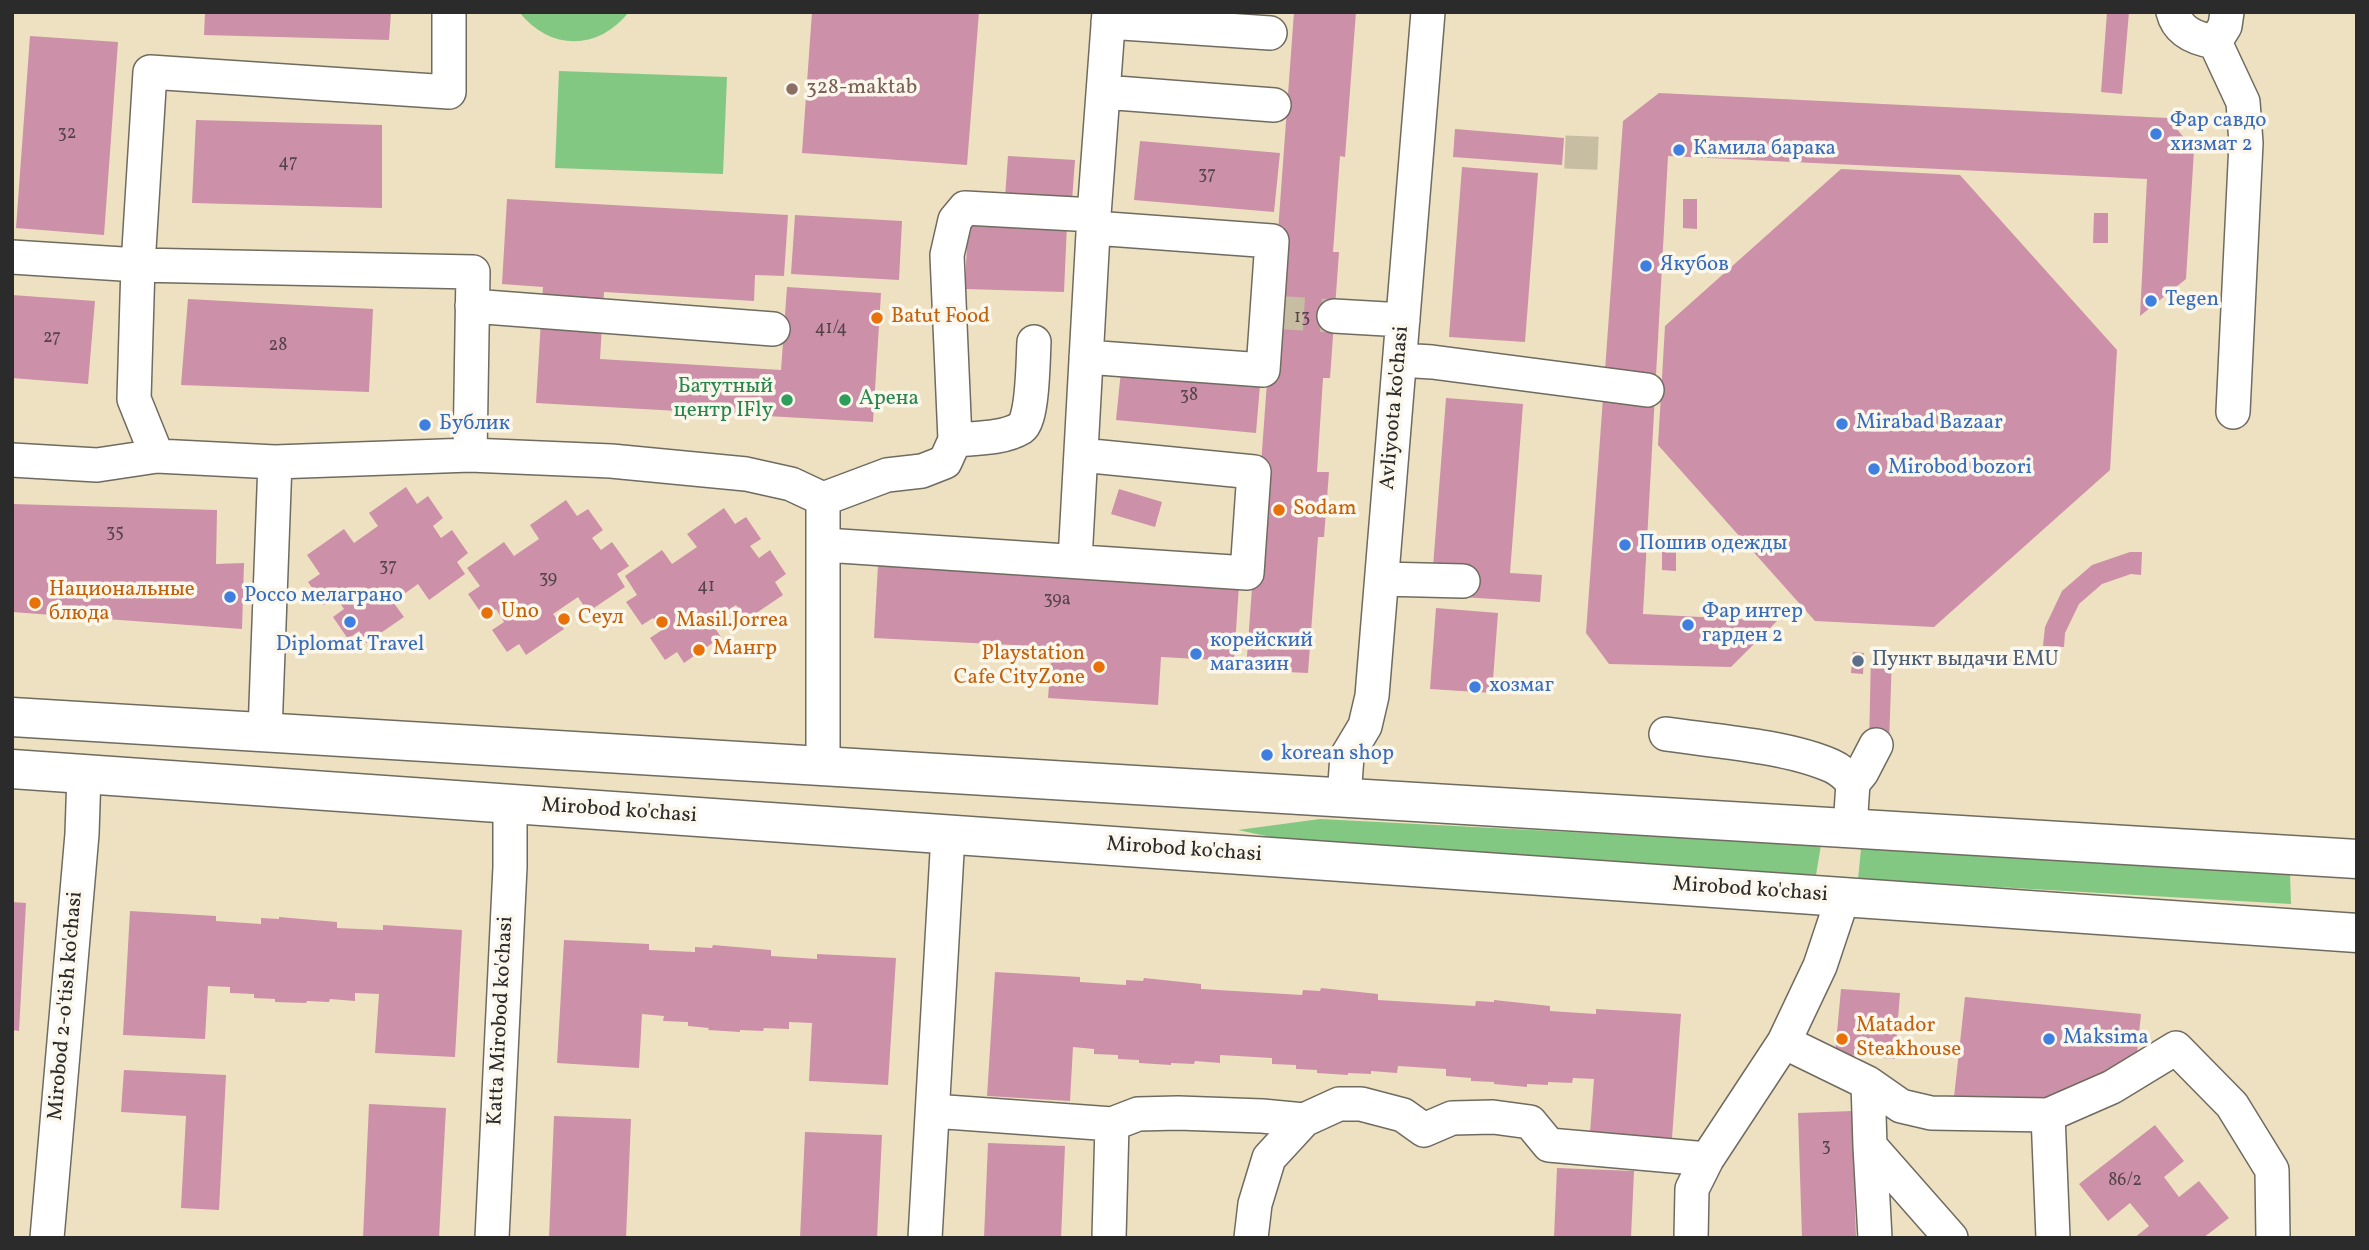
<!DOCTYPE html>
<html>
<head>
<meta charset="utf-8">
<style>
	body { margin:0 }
	#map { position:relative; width:2369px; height:1250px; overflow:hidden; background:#eee1c1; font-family:Vollkorn,serif }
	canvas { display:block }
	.frame { position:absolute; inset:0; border:14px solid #2b2b2b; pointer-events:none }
</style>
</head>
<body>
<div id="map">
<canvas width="2369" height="1250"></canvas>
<div class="frame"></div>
</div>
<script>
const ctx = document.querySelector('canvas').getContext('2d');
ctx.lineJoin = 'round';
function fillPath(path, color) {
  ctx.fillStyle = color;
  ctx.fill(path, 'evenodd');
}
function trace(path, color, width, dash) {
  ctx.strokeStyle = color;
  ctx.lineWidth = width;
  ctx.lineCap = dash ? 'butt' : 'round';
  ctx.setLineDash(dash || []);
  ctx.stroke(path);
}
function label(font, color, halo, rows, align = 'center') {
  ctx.font = font + ' Vollkorn,serif';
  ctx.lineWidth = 7;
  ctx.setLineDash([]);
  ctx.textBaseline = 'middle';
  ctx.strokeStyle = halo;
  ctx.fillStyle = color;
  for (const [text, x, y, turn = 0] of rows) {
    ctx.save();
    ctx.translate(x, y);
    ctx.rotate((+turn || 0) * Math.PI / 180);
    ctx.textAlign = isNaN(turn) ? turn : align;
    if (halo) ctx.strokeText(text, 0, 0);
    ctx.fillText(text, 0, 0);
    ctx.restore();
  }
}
const green = new Path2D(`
	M 519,12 L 629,12 C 598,51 550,51 519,12 Z
	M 559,71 L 727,77 L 723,174 L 555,168 Z
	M 1320,819 L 1821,845 L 1816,875 L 1318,847 L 1238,830 Z
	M 1861,849 L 2290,873 L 2291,904 L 1858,879 Z`);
const building = new Path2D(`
	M 205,12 L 391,12 L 389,40 L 204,35 Z
	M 812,12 L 979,12 L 967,165 L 802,153 Z
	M 1294,12 L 1356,12 L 1345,157 L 1340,156 L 1333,252 L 1339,252 L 1330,378 L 1323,378 L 1317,472 L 1329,472 L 1324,537 L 1318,537 L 1308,673 L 1246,670 Z
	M 2107,12 L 2129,12 L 2122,94 L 2101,92 Z
	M 30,36 L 118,42 L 104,235 L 16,228 Z
	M 1659,93 L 2168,118 L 2194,150 L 2186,279 L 2140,316 L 2147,179 L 1668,156 L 1643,614 L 1777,621 L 1731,667 L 1609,664 L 1586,633 L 1623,121 Z
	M 196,120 L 382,125 L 382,208 L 192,203 Z
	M 1455,129 L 1564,138 L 1562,165 L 1453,157 Z
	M 1140,141 L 1280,153 L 1274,212 L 1134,200 Z
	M 1008,156 L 1075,160 L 1072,201 L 1005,197 Z
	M 1462,167 L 1538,173 L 1525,342 L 1449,337 Z
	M 1841,169 L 1960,175 L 2117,350 L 2110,470 L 1934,627 L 1815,621 L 1658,445 L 1665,326 Z
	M 507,199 L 788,215 L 784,276 L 755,275 L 754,301 L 604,292 L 600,359 L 781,370 L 787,287 L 881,293 L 873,422 L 536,403 L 543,287 L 502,284 Z
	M 1683,199 L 1697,199 L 1697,229 L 1683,228 Z
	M 2094,213 L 2108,213 L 2108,243 L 2093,243 Z
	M 795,215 L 902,221 L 899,280 L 791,274 Z
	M 968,221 L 1067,224 L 1064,292 L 965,289 Z
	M 12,295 L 95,301 L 88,384 L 12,378 Z
	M 188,299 L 373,309 L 369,392 L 181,385 Z
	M 1122,361 L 1261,373 L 1256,433 L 1116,420 Z
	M 1446,398 L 1523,404 L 1510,573 L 1542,575 L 1540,602 L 1462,597 L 1433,567 Z
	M 406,487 L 417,504 L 428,496 L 443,518 L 433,526 L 441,538 L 452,530 L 468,553 L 457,562 L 465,574 L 429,600 L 418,584 L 393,602 L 404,617 L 366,643 L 359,631 L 348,639 L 333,617 L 344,609 L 336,597 L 324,605 L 308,582 L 320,574 L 307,555 L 344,529 L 354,543 L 378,526 L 369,513 Z
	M 1119,489 L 1162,502 L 1155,527 L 1111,514 Z
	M 566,500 L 577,516 L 588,509 L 603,530 L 592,538 L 601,550 L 612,542 L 629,566 L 617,574 L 625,587 L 588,612 L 578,597 L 553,614 L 564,629 L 526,655 L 519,644 L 507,652 L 492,630 L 504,622 L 496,609 L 484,617 L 468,594 L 480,586 L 467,568 L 504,542 L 514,556 L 539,539 L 530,525 Z
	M 12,504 L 217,510 L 216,564 L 244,563 L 242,629 L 12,612 Z
	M 724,508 L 735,524 L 746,517 L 761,539 L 750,546 L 759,558 L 770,550 L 786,574 L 775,582 L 783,595 L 746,620 L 736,605 L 711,622 L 721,637 L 684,663 L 677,652 L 665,660 L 650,638 L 662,630 L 653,618 L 642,625 L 626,602 L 637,595 L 625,576 L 662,550 L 672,564 L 697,547 L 687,534 Z
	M 1662,541 L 1676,541 L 1676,571 L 1662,570 Z
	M 2130,552 L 2142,552 L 2141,575 L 2131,574 L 2102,584 L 2079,604 L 2065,633 L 2064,647 L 2043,646 L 2045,627 L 2062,591 L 2092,565 Z
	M 878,565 L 1239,585 L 1234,661 L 1161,657 L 1158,705 L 1048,698 L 1052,647 L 874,638 Z
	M 1436,608 L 1498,613 L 1492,693 L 1430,689 Z
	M 1853,652 L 1864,653 L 1863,674 L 1851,673 Z
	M 1871,654 L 1892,655 L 1889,745 L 1869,745 Z
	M 12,902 L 26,903 L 19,1031 L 12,1030 Z
	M 130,911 L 216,916 L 216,921 L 261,924 L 261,918 L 279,919 L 279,917 L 337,922 L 337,928 L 383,930 L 383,925 L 462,930 L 455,1057 L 375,1053 L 379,994 L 355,993 L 355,1001 L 330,999 L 329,1002 L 307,1001 L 306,1003 L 275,1002 L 275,999 L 254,998 L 254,994 L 230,993 L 230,987 L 208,986 L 205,1039 L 123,1035 Z
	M 564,940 L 649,944 L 649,950 L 695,952 L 695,947 L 712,948 L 713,945 L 771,950 L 771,956 L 817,959 L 817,954 L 896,958 L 888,1085 L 809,1081 L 812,1023 L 789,1022 L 789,1029 L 764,1028 L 763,1031 L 740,1030 L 740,1032 L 708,1030 L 709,1028 L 688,1026 L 688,1022 L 663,1021 L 664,1016 L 642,1014 L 639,1068 L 557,1063 Z
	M 995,972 L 1080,977 L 1080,982 L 1126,985 L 1126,980 L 1143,981 L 1144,978 L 1201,984 L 1201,989 L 1302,995 L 1303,990 L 1320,991 L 1321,988 L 1378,994 L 1378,1000 L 1475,1006 L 1476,1001 L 1494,1002 L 1494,1000 L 1550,1006 L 1550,1011 L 1596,1014 L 1596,1009 L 1681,1014 L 1672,1138 L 1590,1133 L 1594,1079 L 1573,1078 L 1572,1083 L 1548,1082 L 1548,1085 L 1527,1084 L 1527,1087 L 1494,1084 L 1494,1082 L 1471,1081 L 1471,1078 L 1446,1076 L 1446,1069 L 1398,1066 L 1397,1073 L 1371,1071 L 1371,1074 L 1348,1073 L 1348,1075 L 1317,1073 L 1317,1070 L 1296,1069 L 1296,1065 L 1272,1064 L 1272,1058 L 1220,1055 L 1220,1063 L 1195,1061 L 1194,1064 L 1171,1063 L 1171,1065 L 1139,1063 L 1139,1060 L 1118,1059 L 1118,1055 L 1094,1054 L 1094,1049 L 1073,1047 L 1070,1101 L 987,1096 Z
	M 1841,989 L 1900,993 L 1895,1059 L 1835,1054 Z
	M 1965,997 L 2141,1014 L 2136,1063 L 2082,1109 L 1954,1097 Z
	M 124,1070 L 226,1075 L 219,1210 L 181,1208 L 186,1116 L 121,1112 Z
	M 369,1104 L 446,1108 L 439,1238 L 363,1238 Z
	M 1852,1111 L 1856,1238 L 1802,1238 L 1798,1113 Z
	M 554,1116 L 631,1119 L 626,1238 L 549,1238 Z
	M 2155,1125 L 2184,1161 L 2164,1177 L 2179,1197 L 2199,1181 L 2229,1218 L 2203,1238 L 2134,1238 L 2149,1226 L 2130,1203 L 2108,1221 L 2079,1184 Z
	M 805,1132 L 882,1135 L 877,1238 L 800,1238 Z
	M 988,1143 L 1065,1146 L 1061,1238 L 984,1238 Z
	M 1557,1168 L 1634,1171 L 1631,1238 L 1554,1238 Z`);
const minorTunnel = new Path2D(`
	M 1565,152 L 1615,154
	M 1271,312 L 1334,316`);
const minor = new Path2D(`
	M 2173,12 C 2178,32 2196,39 2215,42
	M 1108,22 L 1270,33
	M 2215,42 L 2243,102 L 2246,143 L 2233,412
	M 2215,42 L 2225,26 L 2227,12
	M 1103,92 L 1274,105
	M 12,257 L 138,265 L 473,272 L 470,455
	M 472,306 L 773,329
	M 1334,316 L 1403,320
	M 1086,357 L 1263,370 L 1272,241 L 1094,228
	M 1400,360 L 1432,362 L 1647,390
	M 955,440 C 975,438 1003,439 1021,428 C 1033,420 1033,359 1034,342
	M 157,456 L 134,399 L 138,265 L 150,72 L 449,92 L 449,12
	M 12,460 L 97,465 L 157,456 L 275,462 L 470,455 L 611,461 L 746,474 L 791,484 L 823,499 L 823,766
	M 823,499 L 887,475 L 922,471 L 945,462 L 955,440 L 947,255 L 955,220 L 965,208 L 1094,215
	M 825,545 L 1247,573 L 1254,472 L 1081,455
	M 1075,560 L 1094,215 L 1109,12
	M 1382,579 L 1463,581
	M 265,732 L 275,462
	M 1666,734 C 1715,741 1787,746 1832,766 C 1841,770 1847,776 1853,783 L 1850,828
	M 1853,783 L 1862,772 L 1876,745
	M 1344,797 L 1347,756 L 1365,726 L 1372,696 L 1428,12
	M 1784,1042 L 1868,1083 L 1901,1106 L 1931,1113 L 2048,1115 L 2053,1238
	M 1868,1083 L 1870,1146 L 1951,1238
	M 933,1111 L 1112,1124 L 1138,1114 L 1178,1113 L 1262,1116 L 1304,1120 L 1339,1104 L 1361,1104 L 1403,1115 L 1424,1130 L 1452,1118 L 1493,1117 L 1530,1122 L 1549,1145 L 1707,1159
	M 2048,1115 L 2112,1087 L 2176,1048 L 2232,1105 L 2272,1170 L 2273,1238
	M 1870,1146 L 1875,1238
	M 47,1238 L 82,834 L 84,774
	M 492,1238 L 510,867 L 510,804
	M 925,1238 L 948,835
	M 1109,1238 L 1112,1124
	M 1251,1238 L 1255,1204 L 1269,1158 L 1304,1120
	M 1691,1238 L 1692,1189 L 1707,1159 L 1784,1042 L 1820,966 L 1843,897`);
const major = new Path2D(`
	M 12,717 L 2357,859
	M 12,769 L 2357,933`);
const markers = [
	[792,89,7,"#8d6e63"],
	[2156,134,7,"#3f7fe0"],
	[1679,150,7,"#3f7fe0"],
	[1646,266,7,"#3f7fe0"],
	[2151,301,7,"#3f7fe0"],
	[877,318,7,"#e8710a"],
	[787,400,7,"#2e9e5b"],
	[845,400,7,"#2e9e5b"],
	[1842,424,7,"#3f7fe0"],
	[425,425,7,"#3f7fe0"],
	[1874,469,7,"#3f7fe0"],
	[1279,510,7,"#e8710a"],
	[1625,545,7,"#3f7fe0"],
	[230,597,7,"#3f7fe0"],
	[35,603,7,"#e8710a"],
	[487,613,7,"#e8710a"],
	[564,619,7,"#e8710a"],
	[350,622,7,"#3f7fe0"],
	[662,622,7,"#e8710a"],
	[1688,625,7,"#3f7fe0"],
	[699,650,7,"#e8710a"],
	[1196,654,7,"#3f7fe0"],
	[1858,661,7,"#5c6f8a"],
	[1099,667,7,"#e8710a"],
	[1475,687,7,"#3f7fe0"],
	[1267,755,7,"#3f7fe0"],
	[1842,1039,7,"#e8710a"],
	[2049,1039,7,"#3f7fe0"]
];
const numberNames = [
	["32",67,135],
	["47",288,164],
	["37",1207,176],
	["13",1302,319],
	["41/4",831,330],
	["27",52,339],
	["28",278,347],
	["38",1189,397],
	["35",115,534],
	["37",388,568],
	["39",548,580],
	["41",706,588],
	["39а",1057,601],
	["3",1826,1148],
	["86/2",2125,1182]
];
const educationNames = [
	["328-maktab",806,89]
];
const shopNames = [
	["Фар савдо",2170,122],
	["хизмат 2",2170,146],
	["Камила барака",1693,150],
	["Якубов",1660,266],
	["Tegen",2165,301],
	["Mirabad Bazaar",1856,424],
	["Бублик",439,425],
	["Mirobod bozori",1888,469],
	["Пошив одежды",1639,545],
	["Россо мелаграно",244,597],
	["Фар интер",1702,613],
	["гарден 2",1702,637],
	["корейский",1210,642],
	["магазин",1210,666],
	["Diplomat Travel",350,646,"center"],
	["хозмаг",1489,687],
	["korean shop",1281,755],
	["Maksima",2063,1039]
];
const foodNames = [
	["Batut Food",891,318],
	["Sodam",1293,510],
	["Национальные",49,591],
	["блюда",49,615],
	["Uno",501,613],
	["Сеул",578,619],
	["Masil.Jorrea",676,622],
	["Мангр",713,650],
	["Playstation",1085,655,"right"],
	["Cafe CityZone",1085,679,"right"],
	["Matador",1856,1027],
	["Steakhouse",1856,1051]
];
const leisureNames = [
	["Батутный",773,388],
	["центр IFly",773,412],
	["Арена",859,400,"left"]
];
const streetNames = [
	["Avliyoota ko'chasi",1396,408,-85],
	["Mirobod ko'chasi",619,812,4],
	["Mirobod ko'chasi",1184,851,4],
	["Mirobod ko'chasi",1750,891,4],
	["Mirobod 2-o'tish ko'chasi",67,1006,-85],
	["Katta Mirobod ko'chasi",502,1021,-87]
];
const serviceNames = [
	["Пункт выдачи EMU",1872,661]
];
fillPath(green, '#83c882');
fillPath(building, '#cd90a9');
trace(minorTunnel, '#c7bda3', 33, [33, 17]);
trace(minor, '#6f6b60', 36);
trace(major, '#6f6b60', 41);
trace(minor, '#fff', 33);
trace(major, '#fff', 38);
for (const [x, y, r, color] of markers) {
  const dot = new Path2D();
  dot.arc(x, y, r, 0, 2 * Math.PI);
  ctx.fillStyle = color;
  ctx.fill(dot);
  trace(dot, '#fbf7ec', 2.5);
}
label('18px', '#54444a', null, numberNames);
label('21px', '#785e54', '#fbf7ec', educationNames, 'left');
label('21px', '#366cbe', '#fbf7ec', shopNames, 'left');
label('21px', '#c56008', '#fbf7ec', foodNames, 'left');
label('21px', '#27864d', '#fbf7ec', leisureNames, 'right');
label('21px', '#2b2b2b', '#fbf7ec', streetNames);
label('21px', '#4e5e75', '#fbf7ec', serviceNames, 'left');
</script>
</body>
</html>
